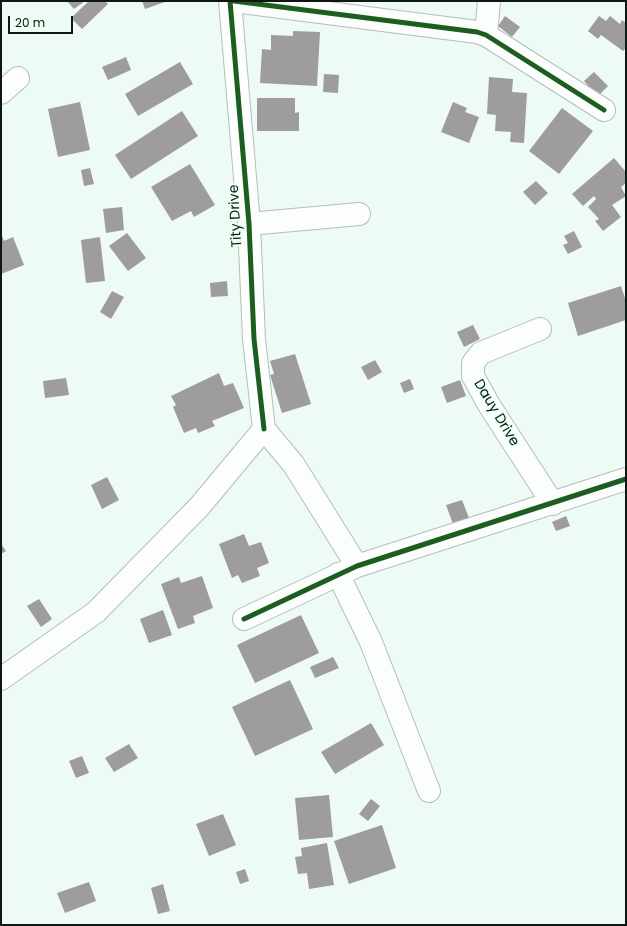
<!DOCTYPE html>
<html>
<head>
<meta charset="utf-8">
<style>
	body { margin:0 }
	#map { position:relative; width:627px; height:926px; overflow:hidden; background:#eefaf4; font-family:Poppins,sans-serif }
	canvas { display:block }
	.frame { position:absolute; inset:0; border:2px solid #0f1713; pointer-events:none }
	.scale { position:absolute; left:8px; top:16px; width:65px; height:18px; box-sizing:border-box; border:2px solid #0f1713; border-top:0; padding-left:5px; font-size:12px; line-height:14px; white-space:nowrap; color:#0f1713; -webkit-text-stroke:3px #e9fff4; paint-order:stroke }
</style>
</head>
<body>
<div id="map">
<canvas width="627" height="926"></canvas>
<div class="frame"></div>
<div class="scale">20 m</div>
</div>
<script>
const ctx = document.querySelector('canvas').getContext('2d');
ctx.lineJoin = 'round';
function fillPath(path, color) {
  ctx.fillStyle = color;
  ctx.fill(path, 'evenodd');
}
function trace(path, color, width, dash) {
  ctx.strokeStyle = color;
  ctx.lineWidth = width;
  ctx.lineCap = dash ? 'butt' : 'round';
  ctx.setLineDash(dash || []);
  ctx.stroke(path);
}
function label(font, color, halo, rows, align = 'center') {
  ctx.font = font + ' Poppins,sans-serif';
  ctx.lineWidth = 4;
  ctx.setLineDash([]);
  ctx.textBaseline = 'middle';
  ctx.strokeStyle = halo;
  ctx.fillStyle = color;
  for (const [text, x, y, turn = 0] of rows) {
    ctx.save();
    ctx.translate(x, y);
    ctx.rotate((+turn || 0) * Math.PI / 180);
    ctx.textAlign = isNaN(turn) ? turn : align;
    if (halo) ctx.strokeText(text, 0, 0);
    ctx.fillText(text, 0, 0);
    ctx.restore();
  }
}
const building = new Path2D(`
	M 67,1 L 85,1 L 74,9 Z
	M 89,1 L 105,1 L 108,4 L 82,29 L 71,18 Z
	M 142,1 L 165,1 L 165,2 L 145,9 Z
	M 505,16 L 520,27 L 512,37 L 498,26 Z
	M 599,16 L 606,21 L 610,16 L 620,24 L 622,20 L 626,23 L 626,48 L 623,51 L 601,35 L 598,39 L 588,31 Z
	M 293,31 L 320,32 L 317,86 L 260,83 L 262,49 L 271,50 L 271,35 L 293,36 Z
	M 126,57 L 131,70 L 108,80 L 102,67 Z
	M 180,62 L 193,84 L 138,116 L 125,94 Z
	M 594,72 L 608,86 L 598,96 L 584,81 Z
	M 324,74 L 339,75 L 338,93 L 323,92 Z
	M 489,77 L 513,79 L 512,92 L 527,93 L 524,143 L 510,142 L 511,132 L 495,131 L 496,115 L 487,114 Z
	M 257,98 L 295,98 L 295,113 L 299,112 L 299,131 L 257,131 Z
	M 80,102 L 90,150 L 58,157 L 48,109 Z
	M 453,102 L 467,108 L 465,112 L 479,117 L 469,143 L 441,132 Z
	M 562,108 L 593,131 L 559,174 L 529,151 Z
	M 182,111 L 198,136 L 131,179 L 115,155 Z
	M 614,158 L 626,172 L 626,183 L 621,187 L 626,196 L 612,205 L 621,217 L 603,231 L 595,221 L 599,219 L 588,207 L 596,199 L 594,196 L 583,206 L 572,194 Z
	M 190,164 L 215,205 L 194,217 L 191,211 L 172,221 L 151,187 Z
	M 90,168 L 94,184 L 84,186 L 81,170 Z
	M 536,181 L 548,193 L 535,205 L 523,192 Z
	M 122,207 L 124,230 L 106,233 L 103,209 Z
	M 574,231 L 582,247 L 568,254 L 563,245 L 568,243 L 564,236 Z
	M 1,233 L 4,241 L 13,237 L 24,265 L 1,274 Z
	M 127,233 L 146,258 L 128,271 L 109,246 Z
	M 100,237 L 105,281 L 86,283 L 81,240 Z
	M 227,281 L 228,296 L 211,297 L 210,283 Z
	M 621,286 L 626,301 L 626,320 L 578,336 L 568,303 Z
	M 112,291 L 124,297 L 111,319 L 100,312 Z
	M 473,325 L 480,339 L 464,347 L 457,332 Z
	M 295,354 L 311,404 L 282,413 L 270,375 L 274,374 L 270,361 Z
	M 375,360 L 382,372 L 368,380 L 361,367 Z
	M 219,373 L 224,386 L 233,383 L 244,408 L 212,421 L 215,426 L 198,433 L 196,428 L 184,433 L 173,407 L 176,405 L 171,396 Z
	M 66,378 L 69,395 L 45,398 L 43,381 Z
	M 410,379 L 414,389 L 404,393 L 400,383 Z
	M 460,380 L 466,396 L 447,403 L 441,387 Z
	M 107,477 L 119,500 L 102,509 L 91,485 Z
	M 462,500 L 469,518 L 453,524 L 446,505 Z
	M 566,516 L 570,526 L 556,531 L 552,522 Z
	M 244,534 L 249,546 L 261,542 L 269,563 L 257,568 L 260,576 L 242,583 L 238,575 L 232,578 L 219,544 Z
	M 1,544 L 6,551 L 1,554 Z
	M 202,576 L 213,608 L 193,616 L 195,623 L 178,629 L 161,584 L 179,577 L 181,583 Z
	M 39,599 L 52,619 L 41,627 L 27,606 Z
	M 163,610 L 172,635 L 149,643 L 140,619 Z
	M 301,615 L 319,653 L 255,683 L 237,645 Z
	M 333,657 L 339,668 L 315,678 L 310,667 Z
	M 290,680 L 313,729 L 255,756 L 232,707 Z
	M 371,723 L 384,745 L 335,774 L 321,752 Z
	M 129,744 L 138,758 L 114,772 L 105,758 Z
	M 82,756 L 89,773 L 76,778 L 69,761 Z
	M 329,795 L 333,837 L 299,840 L 295,798 Z
	M 371,799 L 380,806 L 368,821 L 359,814 Z
	M 223,814 L 236,845 L 209,856 L 196,824 Z
	M 382,825 L 396,868 L 349,884 L 334,841 Z
	M 327,843 L 334,885 L 309,889 L 307,873 L 298,874 L 295,857 L 302,856 L 301,848 Z
	M 245,869 L 249,881 L 240,884 L 236,872 Z
	M 89,882 L 96,901 L 65,913 L 57,893 Z
	M 163,884 L 170,911 L 158,914 L 151,888 Z`);
const minor = new Path2D(`
	M 230,1 L 249,224 L 254,339 L 264,429
	M 234,1 L 477,32 L 486,35 L 604,110
	M 486,35 L 489,1
	M 1,93 L 18,78
	M 249,224 L 359,214
	M 540,329 L 481,353 L 473,363 L 473,376 L 489,405 L 553,504
	M 264,429 L 294,465 L 357,566
	M 338,574 L 371,642 L 429,791
	M 244,619 L 357,566 L 626,479
	M 1,679 L 96,612 L 199,507 L 264,429`);
const cycleway = new Path2D(`
	M 230,1 L 249,224 L 254,339 L 264,429
	M 234,1 L 477,32 L 486,35 L 604,110
	M 244,619 L 357,566 L 626,479`);
const streetNames = [
	["Tity Drive",236,216,-93],
	["Dauy Drive",496,413,59]
];
fillPath(building, '#9f9c9e');
trace(minor, '#b4beb9', 24);
trace(minor, '#fcfefd', 22);
trace(cycleway, '#1b5e20', 5);
label('14px', '#0f1713', '#e9fff4', streetNames);
</script>
</body>
</html>
